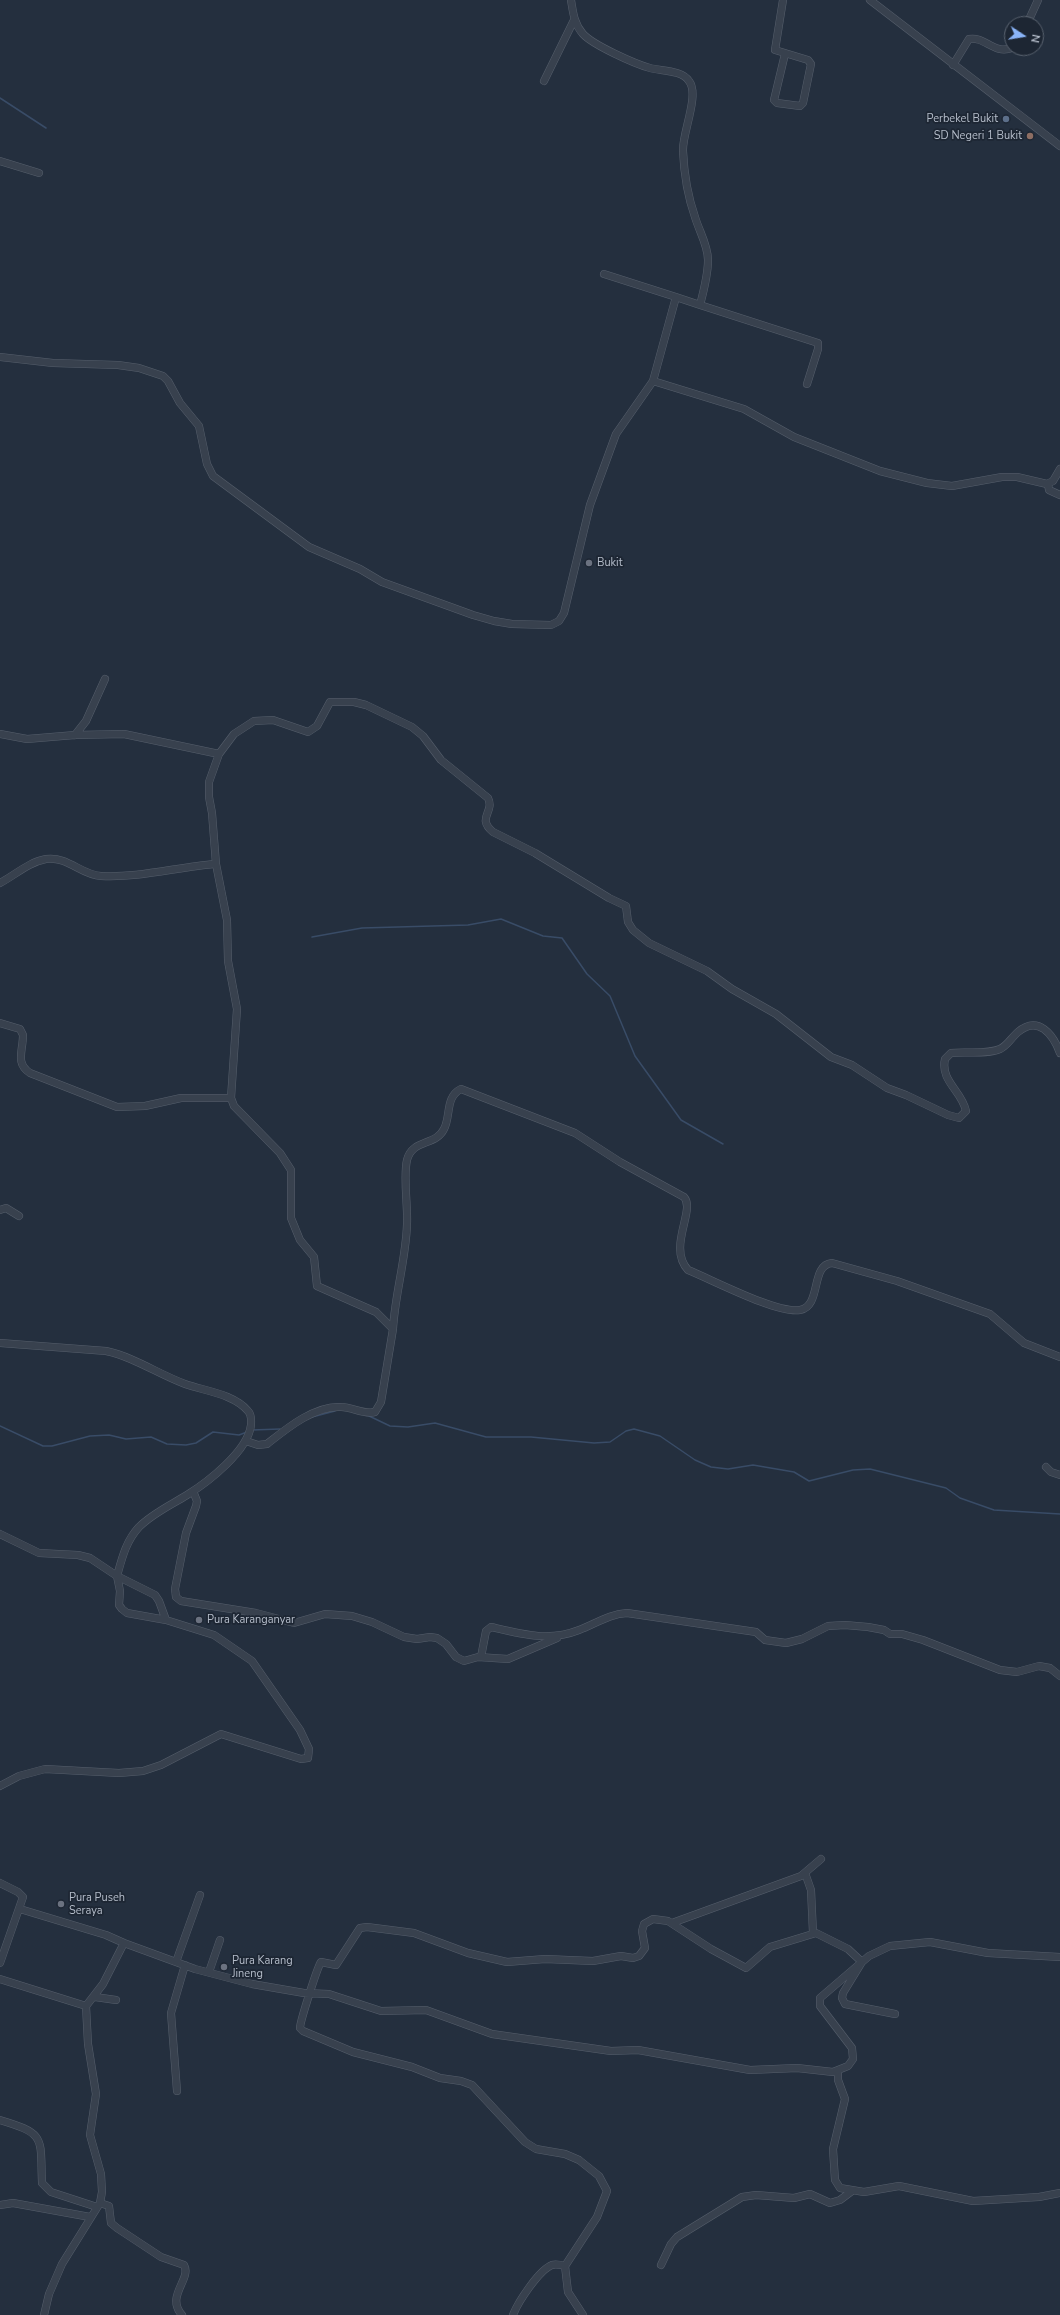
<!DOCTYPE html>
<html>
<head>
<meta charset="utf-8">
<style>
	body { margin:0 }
	#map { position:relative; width:1060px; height:2315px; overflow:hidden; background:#242f3e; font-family:"Nunito Sans",sans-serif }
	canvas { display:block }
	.north { position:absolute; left:1004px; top:16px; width:40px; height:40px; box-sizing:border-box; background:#1d2633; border:1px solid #59626f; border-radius:50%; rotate:102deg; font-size:11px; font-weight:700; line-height:16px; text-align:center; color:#b4bcc9 }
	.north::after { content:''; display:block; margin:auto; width:14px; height:18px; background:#8ab4f8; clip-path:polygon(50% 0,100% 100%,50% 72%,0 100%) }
</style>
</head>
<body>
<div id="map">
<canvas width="1060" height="2315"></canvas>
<div class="north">N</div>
</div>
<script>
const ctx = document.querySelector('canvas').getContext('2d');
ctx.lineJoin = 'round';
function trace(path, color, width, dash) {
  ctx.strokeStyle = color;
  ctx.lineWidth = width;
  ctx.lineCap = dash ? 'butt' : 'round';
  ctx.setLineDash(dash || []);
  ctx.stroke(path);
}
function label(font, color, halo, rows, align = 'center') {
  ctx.font = font + ' "Nunito Sans",sans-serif';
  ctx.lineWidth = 3.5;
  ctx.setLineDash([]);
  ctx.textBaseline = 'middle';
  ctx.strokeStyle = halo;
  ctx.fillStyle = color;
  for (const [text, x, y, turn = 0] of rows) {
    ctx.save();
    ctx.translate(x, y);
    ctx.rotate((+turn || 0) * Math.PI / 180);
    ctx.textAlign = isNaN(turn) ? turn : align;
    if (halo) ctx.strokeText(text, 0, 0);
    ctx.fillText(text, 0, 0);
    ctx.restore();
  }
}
const stream = new Path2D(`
	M 0,98 L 46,128
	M 312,937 L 362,928 L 468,925 L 501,919 L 543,936 L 562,938 L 587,974 L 610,996 L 635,1056 L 681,1120 L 723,1144
	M 367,1415 L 390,1426 L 408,1427 L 435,1423 L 486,1437 L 531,1437 L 594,1443 L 610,1442 L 626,1431 L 634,1429 L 660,1436 L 695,1460 L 711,1467 L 728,1469 L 753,1465 L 794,1472 L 809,1481 L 853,1470 L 870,1469 L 946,1488 L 960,1498 L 994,1510 L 1060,1514
	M 312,1417 L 335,1411
	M 0,1426 L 43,1446 L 52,1446 L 90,1436 L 109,1435 L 126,1439 L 151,1437 L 167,1444 L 186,1445 L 196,1443 L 213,1432 L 239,1435 L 247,1432
	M 252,1430 L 280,1429`);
const minor = new Path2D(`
	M 783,0 L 775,50 L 808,60 L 811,64 L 803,103 L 800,106 L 777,103 L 774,100 L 785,54
	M 870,0 L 1060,146
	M 1027,24 L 1038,0
	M 953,65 L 969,39 C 985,36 994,55 1012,48
	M 544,81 L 574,20
	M 0,161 L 39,173
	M 604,274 L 676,297
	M 700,305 L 818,343 L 818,349 L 807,384
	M 0,357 L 53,363 L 118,365 L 139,368 L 163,376 L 168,381 L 180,403 L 199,426 L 207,464 L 213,476 L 309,547 L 360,569 L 382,582 L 473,615 L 494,621 L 512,624 L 551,625 L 559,621 L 564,613 L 590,505 L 616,434 L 653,381 L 676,297 L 700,305 C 704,290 708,275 708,260 C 708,245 699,231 695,217 C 688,197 684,173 683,151 C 682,133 700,95 689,81 C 682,70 661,71 650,68 C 635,64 593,45 583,34 C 574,24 573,12 571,0
	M 653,381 L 744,409 L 794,437 L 880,471 L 927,483 L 952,486 L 1002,477 L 1017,477 L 1047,484 L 1053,481 L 1060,469
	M 1048,484 L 1049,490 L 1060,495
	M 0,734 L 27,739 L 75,735 L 124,734 L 219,754
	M 75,735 L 86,721 L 105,679
	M 0,883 C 15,875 29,862 46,859 C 68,856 81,875 101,876 C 140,878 177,867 216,864
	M 0,1023 L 20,1029 L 23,1035 C 23,1051 15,1063 30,1073 L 117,1107 L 145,1106 L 181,1098 L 231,1098
	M 0,1210 L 6,1208 L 19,1216
	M 393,1329 C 395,1294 406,1259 407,1224 C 408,1206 403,1177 407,1160 C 412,1139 436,1146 444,1129 C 451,1116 445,1097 461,1089 L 575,1133 L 620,1162 L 684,1197 C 696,1210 667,1247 688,1270 C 713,1280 777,1314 800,1310 C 822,1306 810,1265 832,1263 L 897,1281 L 990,1314 L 1024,1343 L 1060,1357
	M 0,1343 L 106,1351 C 134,1357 158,1374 185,1384 C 205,1391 234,1394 248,1411 C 252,1415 251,1420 251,1425 C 248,1451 208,1482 187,1495 C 171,1505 153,1513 139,1527 C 126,1541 122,1558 117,1576 L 155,1595 L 159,1601 L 166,1620 L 214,1635 L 252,1661 L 300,1730 L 309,1749 L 308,1758 L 301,1759 L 221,1734 L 161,1765 L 143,1771 L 119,1773 L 45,1769 L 19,1776 L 0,1786
	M 246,1441 L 258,1445 L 267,1444 C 286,1429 315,1405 341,1407 C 353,1407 363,1415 375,1412 L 381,1402 L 393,1329 L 376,1312 L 317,1286 L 314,1257 L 300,1240 L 291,1218 L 291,1170 L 280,1153 L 234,1106 L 231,1098 L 237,1009 L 228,961 L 227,920 L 216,864 L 212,813 L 209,797 L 209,782 L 219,754 L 234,734 L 254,721 L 273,720 L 308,732 L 317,726 L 330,702 L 354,702 L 366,705 L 412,727 L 423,736 L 441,760 L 488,798 C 495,812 476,818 493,832 L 535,853 L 609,898 L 626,906 L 628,922 L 633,930 L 649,943 L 707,971 L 732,989 L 776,1014 L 831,1057 L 852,1065 L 887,1088 L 906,1095 L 948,1115 L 959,1118 L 966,1111 C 962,1091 940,1081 945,1059 L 951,1053 C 965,1051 986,1055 1000,1049 C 1007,1046 1012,1037 1018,1032 C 1038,1015 1053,1034 1060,1053
	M 1046,1467 L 1051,1472 L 1060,1475
	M 193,1491 L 197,1501 L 196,1506 L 186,1533 L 175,1589 L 176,1597 L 181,1601 L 256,1613 L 294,1623 L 325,1614 L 352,1616 L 372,1622 L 404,1637 L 417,1639 L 430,1637 L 437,1638 L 446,1644 L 456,1657 L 464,1661 L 478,1657 L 508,1659 L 557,1638
	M 0,1534 L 39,1553 L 78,1555 L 90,1558 L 117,1576 L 120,1591 L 119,1605 L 122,1609 L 127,1613 L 166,1620
	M 481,1657 L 486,1631 L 491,1627 C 521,1634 549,1642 579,1630 C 595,1624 609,1614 627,1613 L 756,1632 L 765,1640 L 786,1643 L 802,1639 L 828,1626 L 845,1625 L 868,1627 L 884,1630 L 890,1634 L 902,1634 L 923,1640 L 1000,1670 L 1017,1672 L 1039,1666 L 1050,1668 L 1060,1676
	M 805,1873 L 811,1890 L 813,1933
	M 0,1883 L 18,1892 L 23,1897 L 0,1963
	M 20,1909 L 106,1935 L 124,1943 L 195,1969 L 252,1984 L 304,1993 L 329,1994 L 381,2011 L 426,2010 L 492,2034 L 611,2051 L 638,2050 L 750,2070 L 797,2068 L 833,2072 L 848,2066 L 853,2059 L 852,2048 L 820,2006 L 820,1998 L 869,1956 L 890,1946 L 930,1942 L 988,1953 L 1060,1957
	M 672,1923 L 801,1876 L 821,1859
	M 176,1962 L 200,1895
	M 209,1972 L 220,1940
	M 0,1979 L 86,2006
	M 95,1997 L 116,2000
	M 838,2071 L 838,2080 L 845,2099 L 833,2149 L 835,2180 L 840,2188 L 864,2192 L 899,2186 L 973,2201 L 1039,2197 L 1060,2193
	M 177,2091 L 171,2013 L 185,1965
	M 0,2120 C 47,2134 40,2138 42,2183 L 51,2192 L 97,2207
	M 100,2203 L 109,2206 L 111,2223 L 117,2228 L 161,2257 L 184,2265 C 192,2279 165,2296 182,2315
	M 0,2205 L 13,2203 L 90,2217
	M 661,2265 L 671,2244 L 677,2237 L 742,2197 L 756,2195 L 794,2198 L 810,2194 L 830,2203 L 840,2200 L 852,2191
	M 44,2315 L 49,2294 L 62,2264 L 100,2203 L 102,2192 L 101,2174 L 90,2135 L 96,2094 L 88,2044 L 86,2006 L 103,1984 L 124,1943
	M 513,2315 C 518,2302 539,2270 552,2265 C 556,2264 561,2265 565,2266
	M 583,2315 L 568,2292 L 565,2266 L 597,2217 L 607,2191 L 599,2176 L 579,2160 L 565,2154 L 536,2149 L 525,2142 L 472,2085 L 461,2081 L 440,2078 L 412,2067 L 353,2052 L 303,2031 L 300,2028 C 300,2022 317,1968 321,1962 L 336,1965 L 360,1928 L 367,1927 L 414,1933 L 468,1953 L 507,1962 L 545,1959 L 593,1961 L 621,1956 L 633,1958 L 639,1956 L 645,1948 L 642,1931 L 644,1924 L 653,1919 L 668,1921 L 711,1949 L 746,1968 L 770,1947 L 816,1933 L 848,1949 L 862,1962 L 843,1993 L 842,1998 L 845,2004 L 895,2014`);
const markers = [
	[1006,119,4,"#5c6f8a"],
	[1030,136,4,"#8d6e63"],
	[589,563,4,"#6b7280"],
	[199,1620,4,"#6b7280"],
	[61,1904,4,"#6b7280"],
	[224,1967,4,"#6b7280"]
];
const poiNames = [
	["Perbekel Bukit",998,119,"right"],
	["SD Negeri 1 Bukit",1022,136,"right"],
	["Bukit",597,563],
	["Pura Karanganyar",207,1620],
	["Pura Puseh",69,1898],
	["Seraya",69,1911],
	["Pura Karang",232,1961],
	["Jineng",232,1974]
];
trace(stream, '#394c67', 1.5);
trace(minor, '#565f6c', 8);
trace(minor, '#38414e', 7);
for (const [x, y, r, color] of markers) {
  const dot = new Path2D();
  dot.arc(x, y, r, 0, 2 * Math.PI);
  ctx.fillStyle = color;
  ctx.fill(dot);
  trace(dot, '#1d2633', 1.5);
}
label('11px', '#b4bcc9', '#1d2633', poiNames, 'left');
</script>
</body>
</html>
